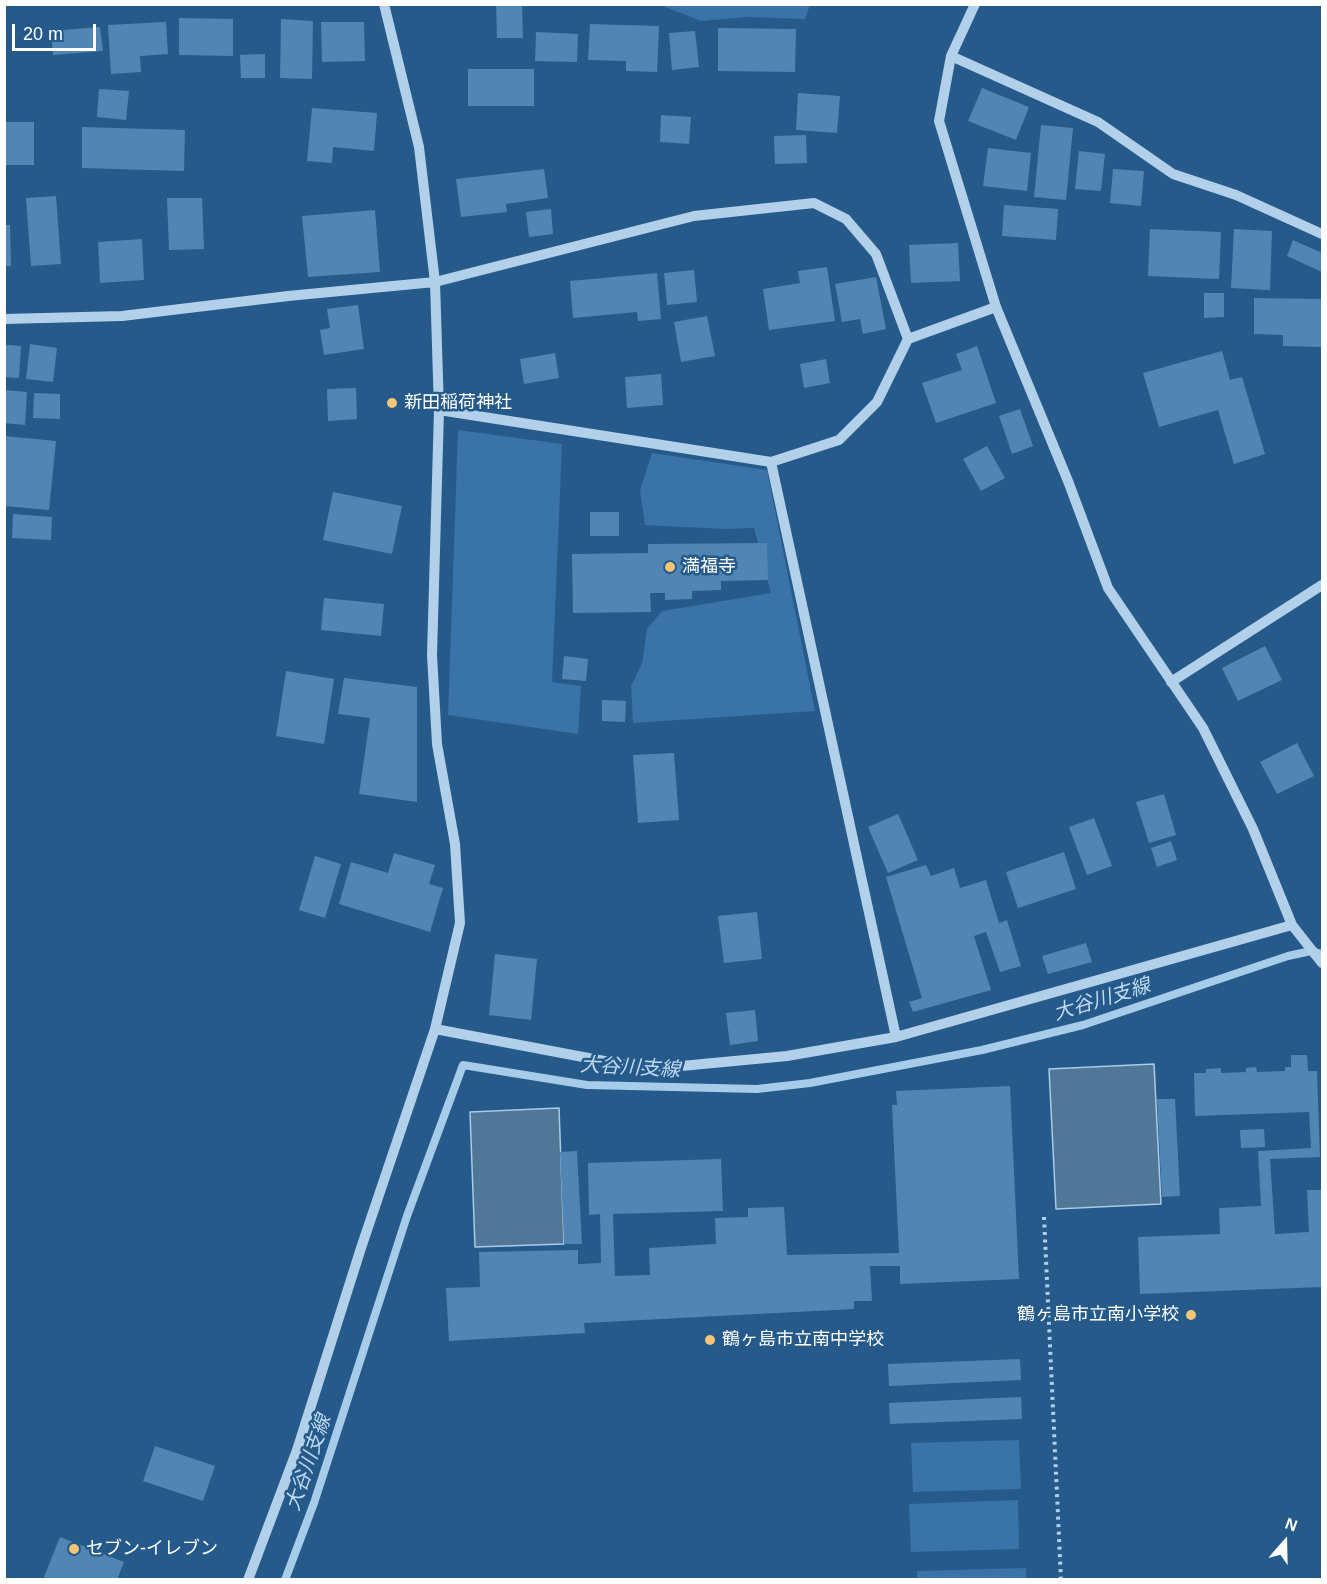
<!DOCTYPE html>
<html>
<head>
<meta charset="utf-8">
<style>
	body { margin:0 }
	#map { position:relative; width:1327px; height:1584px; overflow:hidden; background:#255a8a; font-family:Arial,sans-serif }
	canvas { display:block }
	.frame { position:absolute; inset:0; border:6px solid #fff; pointer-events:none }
	.north { position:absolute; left:1255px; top:1512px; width:60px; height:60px; -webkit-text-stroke:4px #255a8a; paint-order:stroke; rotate:20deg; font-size:16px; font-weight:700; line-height:24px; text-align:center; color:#fff }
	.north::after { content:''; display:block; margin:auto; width:21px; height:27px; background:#fff; clip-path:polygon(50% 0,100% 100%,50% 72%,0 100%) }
	.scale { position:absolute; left:12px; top:24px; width:84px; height:27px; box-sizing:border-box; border:3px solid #fff; border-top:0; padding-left:8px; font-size:18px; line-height:21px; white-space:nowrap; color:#fff; -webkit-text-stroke:4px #255a8a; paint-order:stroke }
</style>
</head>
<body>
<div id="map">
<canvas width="1327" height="1584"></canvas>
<div class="frame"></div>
<div class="north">N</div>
<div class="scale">20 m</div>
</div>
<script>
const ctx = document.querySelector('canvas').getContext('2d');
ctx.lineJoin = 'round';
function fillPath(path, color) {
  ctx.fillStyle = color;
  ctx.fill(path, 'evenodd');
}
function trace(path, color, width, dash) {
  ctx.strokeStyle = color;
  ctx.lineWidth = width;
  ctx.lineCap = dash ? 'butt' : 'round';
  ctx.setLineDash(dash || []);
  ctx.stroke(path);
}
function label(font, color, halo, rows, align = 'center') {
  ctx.font = font + ' Arial,"Noto Sans JP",sans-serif';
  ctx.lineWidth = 5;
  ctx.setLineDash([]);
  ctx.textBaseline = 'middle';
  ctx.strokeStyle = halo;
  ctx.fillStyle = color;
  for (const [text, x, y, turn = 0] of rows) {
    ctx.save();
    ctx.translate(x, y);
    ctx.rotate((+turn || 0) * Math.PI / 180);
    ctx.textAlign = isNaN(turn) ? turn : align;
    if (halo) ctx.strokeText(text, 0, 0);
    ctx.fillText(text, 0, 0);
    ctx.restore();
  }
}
const green = new Path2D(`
	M 660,5 L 810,5 L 805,19 L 747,17 L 701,21 Z
	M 458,430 L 562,444 L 552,682 L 581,686 L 578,734 L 448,715 Z
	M 652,453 L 767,470 L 815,711 L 633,723 L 631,686 L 642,663 L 647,629 L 662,611 L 771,593 L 754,528 L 725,529 L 645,525 L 640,490 Z
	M 1019,1440 L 1021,1489 L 913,1492 L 911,1443 Z
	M 1018,1500 L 1019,1549 L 911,1552 L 909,1504 Z
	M 1026,1568 L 1026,1579 L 917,1579 L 917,1571 Z`);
const water = new Path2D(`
	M 1154,1064 L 1161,1204 L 1056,1209 L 1049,1069 Z
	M 559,1108 L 564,1244 L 475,1247 L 470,1112 Z`);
const stream = new Path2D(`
	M 285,1580 L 314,1503 L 407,1216 L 463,1065 L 587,1085 L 757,1089 L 810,1083 L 982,1050 L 1083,1025 L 1288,956 L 1311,951 L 1322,954`);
const building = new Path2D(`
	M 496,4 L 522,4 L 523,38 L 497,38 Z
	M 179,18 L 233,19 L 233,56 L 179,55 Z
	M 281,19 L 313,21 L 312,79 L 280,78 Z
	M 166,22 L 168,54 L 140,56 L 141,72 L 111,74 L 108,25 Z
	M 321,22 L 364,22 L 365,61 L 322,62 Z
	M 590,24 L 659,26 L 657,72 L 626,71 L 626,61 L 588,60 Z
	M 100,27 L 103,51 L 53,55 L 51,31 Z
	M 718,28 L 796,29 L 795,72 L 718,71 Z
	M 695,31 L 699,67 L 672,70 L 669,33 Z
	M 536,32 L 578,34 L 577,62 L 535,61 Z
	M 265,54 L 265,78 L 241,78 L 240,55 Z
	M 468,69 L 534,69 L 534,106 L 468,106 Z
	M 982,88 L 1029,107 L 1016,140 L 968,121 Z
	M 99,89 L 129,91 L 126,120 L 97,117 Z
	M 798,93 L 840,96 L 837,133 L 796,130 Z
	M 312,108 L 377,113 L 374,151 L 333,147 L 332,163 L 307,161 Z
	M 661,115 L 691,117 L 689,144 L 660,142 Z
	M 4,122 L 34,122 L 34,165 L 4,165 Z
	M 1041,125 L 1073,128 L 1066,200 L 1034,197 Z
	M 82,127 L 185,130 L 184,171 L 82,168 Z
	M 806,135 L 807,163 L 775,164 L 774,136 Z
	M 988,148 L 1031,153 L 1027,191 L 983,186 Z
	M 1079,151 L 1105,154 L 1101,191 L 1075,189 Z
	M 544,169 L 548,198 L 506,204 L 507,212 L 461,217 L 456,179 Z
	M 1113,169 L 1144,171 L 1141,206 L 1110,203 Z
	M 56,196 L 61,264 L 31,266 L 26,198 Z
	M 167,198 L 202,198 L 204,249 L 169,250 Z
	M 1004,205 L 1058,209 L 1056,240 L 1002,236 Z
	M 551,209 L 553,234 L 529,237 L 526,212 Z
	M 375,210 L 380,272 L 308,277 L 302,216 Z
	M 4,225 L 10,225 L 11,266 L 4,266 Z
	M 1150,229 L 1221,232 L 1219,279 L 1148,276 Z
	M 1234,229 L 1272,231 L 1270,290 L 1231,288 Z
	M 142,239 L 144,280 L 100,283 L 98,242 Z
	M 1293,240 L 1322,253 L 1322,272 L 1287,256 Z
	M 958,243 L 960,281 L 911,283 L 909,245 Z
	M 827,267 L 835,321 L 769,330 L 763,289 L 800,283 L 798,271 Z
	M 694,270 L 697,302 L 667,305 L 664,273 Z
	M 657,273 L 661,319 L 638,321 L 637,312 L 573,318 L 570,281 Z
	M 876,277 L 886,329 L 863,334 L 860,319 L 842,322 L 835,284 Z
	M 1204,293 L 1224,293 L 1224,317 L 1204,318 Z
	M 1254,298 L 1321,299 L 1321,347 L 1283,346 L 1283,335 L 1254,334 Z
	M 358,305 L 364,349 L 324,355 L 320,330 L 330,328 L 327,309 Z
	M 707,316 L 715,356 L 681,362 L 674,322 Z
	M 30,344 L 57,348 L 53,382 L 26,379 Z
	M 8,345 L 21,346 L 19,378 L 4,377 L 4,347 Z
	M 977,346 L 996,403 L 936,423 L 922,383 L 962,370 L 956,354 Z
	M 1222,351 L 1230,380 L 1242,377 L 1265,454 L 1234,464 L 1218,410 L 1159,427 L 1143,373 Z
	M 555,353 L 559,378 L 524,384 L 520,359 Z
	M 826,359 L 830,383 L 804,388 L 800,364 Z
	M 661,374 L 663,405 L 627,408 L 625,377 Z
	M 356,388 L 357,419 L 328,421 L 327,389 Z
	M 4,390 L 27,392 L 25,425 L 4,423 Z
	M 34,393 L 60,394 L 60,419 L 33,418 Z
	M 1020,409 L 1033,446 L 1012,454 L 999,416 Z
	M 4,436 L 56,441 L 49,510 L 4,506 Z
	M 987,446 L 1005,478 L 981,491 L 963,459 Z
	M 333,492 L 402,506 L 392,554 L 323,540 Z
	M 590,512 L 619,512 L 619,536 L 590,536 Z
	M 13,514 L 52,517 L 51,540 L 12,538 Z
	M 767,543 L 768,580 L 721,581 L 721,590 L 692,591 L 692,599 L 665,600 L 665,593 L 650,593 L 651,612 L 573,613 L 572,554 L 648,553 L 648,544 Z
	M 324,598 L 384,604 L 381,636 L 321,630 Z
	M 1265,646 L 1282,680 L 1238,701 L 1222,668 Z
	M 564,656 L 588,659 L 586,681 L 562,679 Z
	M 286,671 L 334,679 L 324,744 L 276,736 Z
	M 344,678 L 417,687 L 417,802 L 359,794 L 370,718 L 338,714 Z
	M 602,700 L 626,701 L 625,722 L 602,721 Z
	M 1297,743 L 1314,776 L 1277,794 L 1260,762 Z
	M 674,753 L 679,820 L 638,823 L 633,755 Z
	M 1164,794 L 1176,835 L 1149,843 L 1136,802 Z
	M 898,814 L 918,860 L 888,873 L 868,827 Z
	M 1094,818 L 1112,866 L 1087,875 L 1069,827 Z
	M 1171,841 L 1177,860 L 1157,867 L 1151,848 Z
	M 1064,852 L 1076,889 L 1018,908 L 1006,872 Z
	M 394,853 L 435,865 L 429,884 L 443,888 L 430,932 L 339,904 L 351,862 L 388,873 Z
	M 315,856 L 341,864 L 325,918 L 299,910 Z
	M 926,865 L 931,876 L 954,868 L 960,888 L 986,880 L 999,923 L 1007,920 L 1021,966 L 1000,972 L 986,932 L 974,936 L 991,990 L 913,1012 L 909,1002 L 922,998 L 886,877 Z
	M 757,912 L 762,959 L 724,963 L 718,916 Z
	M 1086,943 L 1092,962 L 1048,974 L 1042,956 Z
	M 495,954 L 537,959 L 531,1020 L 489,1015 Z
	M 755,1010 L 758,1041 L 730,1045 L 726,1013 Z
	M 1291,1055 L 1307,1055 L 1308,1071 L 1317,1071 L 1320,1157 L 1270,1159 L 1275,1234 L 1309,1232 L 1307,1190 L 1322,1190 L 1322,1287 L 1140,1294 L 1138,1237 L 1220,1234 L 1219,1208 L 1261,1206 L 1258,1151 L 1311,1148 L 1309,1112 L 1195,1116 L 1194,1073 L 1206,1073 L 1206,1069 L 1221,1068 L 1221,1073 L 1246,1072 L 1246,1068 L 1256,1067 L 1257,1072 L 1285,1071 L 1285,1067 L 1291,1067 Z
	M 1010,1086 L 1019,1279 L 900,1284 L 900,1266 L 870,1266 L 872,1301 L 854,1301 L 854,1309 L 584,1323 L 585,1333 L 449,1341 L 446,1288 L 480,1287 L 479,1252 L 578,1250 L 578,1264 L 601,1263 L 600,1214 L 589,1215 L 588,1163 L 721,1159 L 723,1211 L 613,1214 L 615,1276 L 650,1275 L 649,1248 L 716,1244 L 715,1218 L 748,1217 L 748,1208 L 784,1207 L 787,1255 L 899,1253 L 892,1105 L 897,1105 L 896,1091 Z
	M 1157,1099 L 1175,1099 L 1180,1196 L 1162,1197 Z
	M 1264,1129 L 1265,1147 L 1241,1148 L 1240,1130 Z
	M 577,1151 L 582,1244 L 564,1244 L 560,1152 Z
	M 1020,1359 L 1021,1380 L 889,1386 L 888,1364 Z
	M 1021,1397 L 1022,1419 L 890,1424 L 889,1403 Z
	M 155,1446 L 215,1466 L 203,1501 L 143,1481 Z
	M 60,1537 L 124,1562 L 117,1580 L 50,1580 L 44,1577 Z`);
const path = new Path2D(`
	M 1044,1217 L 1061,1580`);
const minor = new Path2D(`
	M 975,4 L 951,56 L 939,121 L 996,307 L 1068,481 L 1108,588 L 1203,728 L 1253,829 L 1292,925 L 1322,963
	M 951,56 L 1098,122 L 1173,174 L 1236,195 L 1322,234
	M 4,319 L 122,316 L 288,296 L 435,282 L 694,216 L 814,203 L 846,219 L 876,254 L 908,339
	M 439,410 L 771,462 L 839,440 L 877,402 L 908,339 L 996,307
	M 771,462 L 896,1037
	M 1171,682 L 1322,585
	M 435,1029 L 620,1064 L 671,1067 L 787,1056 L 896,1037 L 1292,925
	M 248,1580 L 297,1450 L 361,1248 L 435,1029 L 460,923 L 455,844 L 437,744 L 432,655 L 439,410 L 435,282 L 419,147 L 384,4`);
const markers = [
	[392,403,6,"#f4c576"],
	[670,567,6,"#f4c576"],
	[1191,1315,6,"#f4c576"],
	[710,1340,6,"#f4c576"],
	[74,1549,6,"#f4c576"]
];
const poiNames = [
	["新田稲荷神社",404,403],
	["満福寺",682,567],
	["鶴ヶ島市立南小学校",1179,1315,"right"],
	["鶴ヶ島市立南中学校",722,1340],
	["セブン-イレブン",86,1549]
];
const waterNames = [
	["大谷川支線",1102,1000,-17],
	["大谷川支線",630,1068,3],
	["大谷川支線",309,1463,-71]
];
fillPath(green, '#3973a7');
fillPath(water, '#527698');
trace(water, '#a6ccea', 1.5);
trace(stream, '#a6ccea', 8);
fillPath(building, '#5185b3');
trace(path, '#b2d0ea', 4, [3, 4.5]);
trace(minor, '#b2d0ea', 10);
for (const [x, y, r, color] of markers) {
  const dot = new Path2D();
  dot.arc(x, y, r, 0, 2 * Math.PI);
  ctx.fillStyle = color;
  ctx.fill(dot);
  trace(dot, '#255a8a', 2);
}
label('18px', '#fff', '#255a8a', poiNames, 'left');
label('italic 20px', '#bedaf1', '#255a8a', waterNames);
</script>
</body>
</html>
